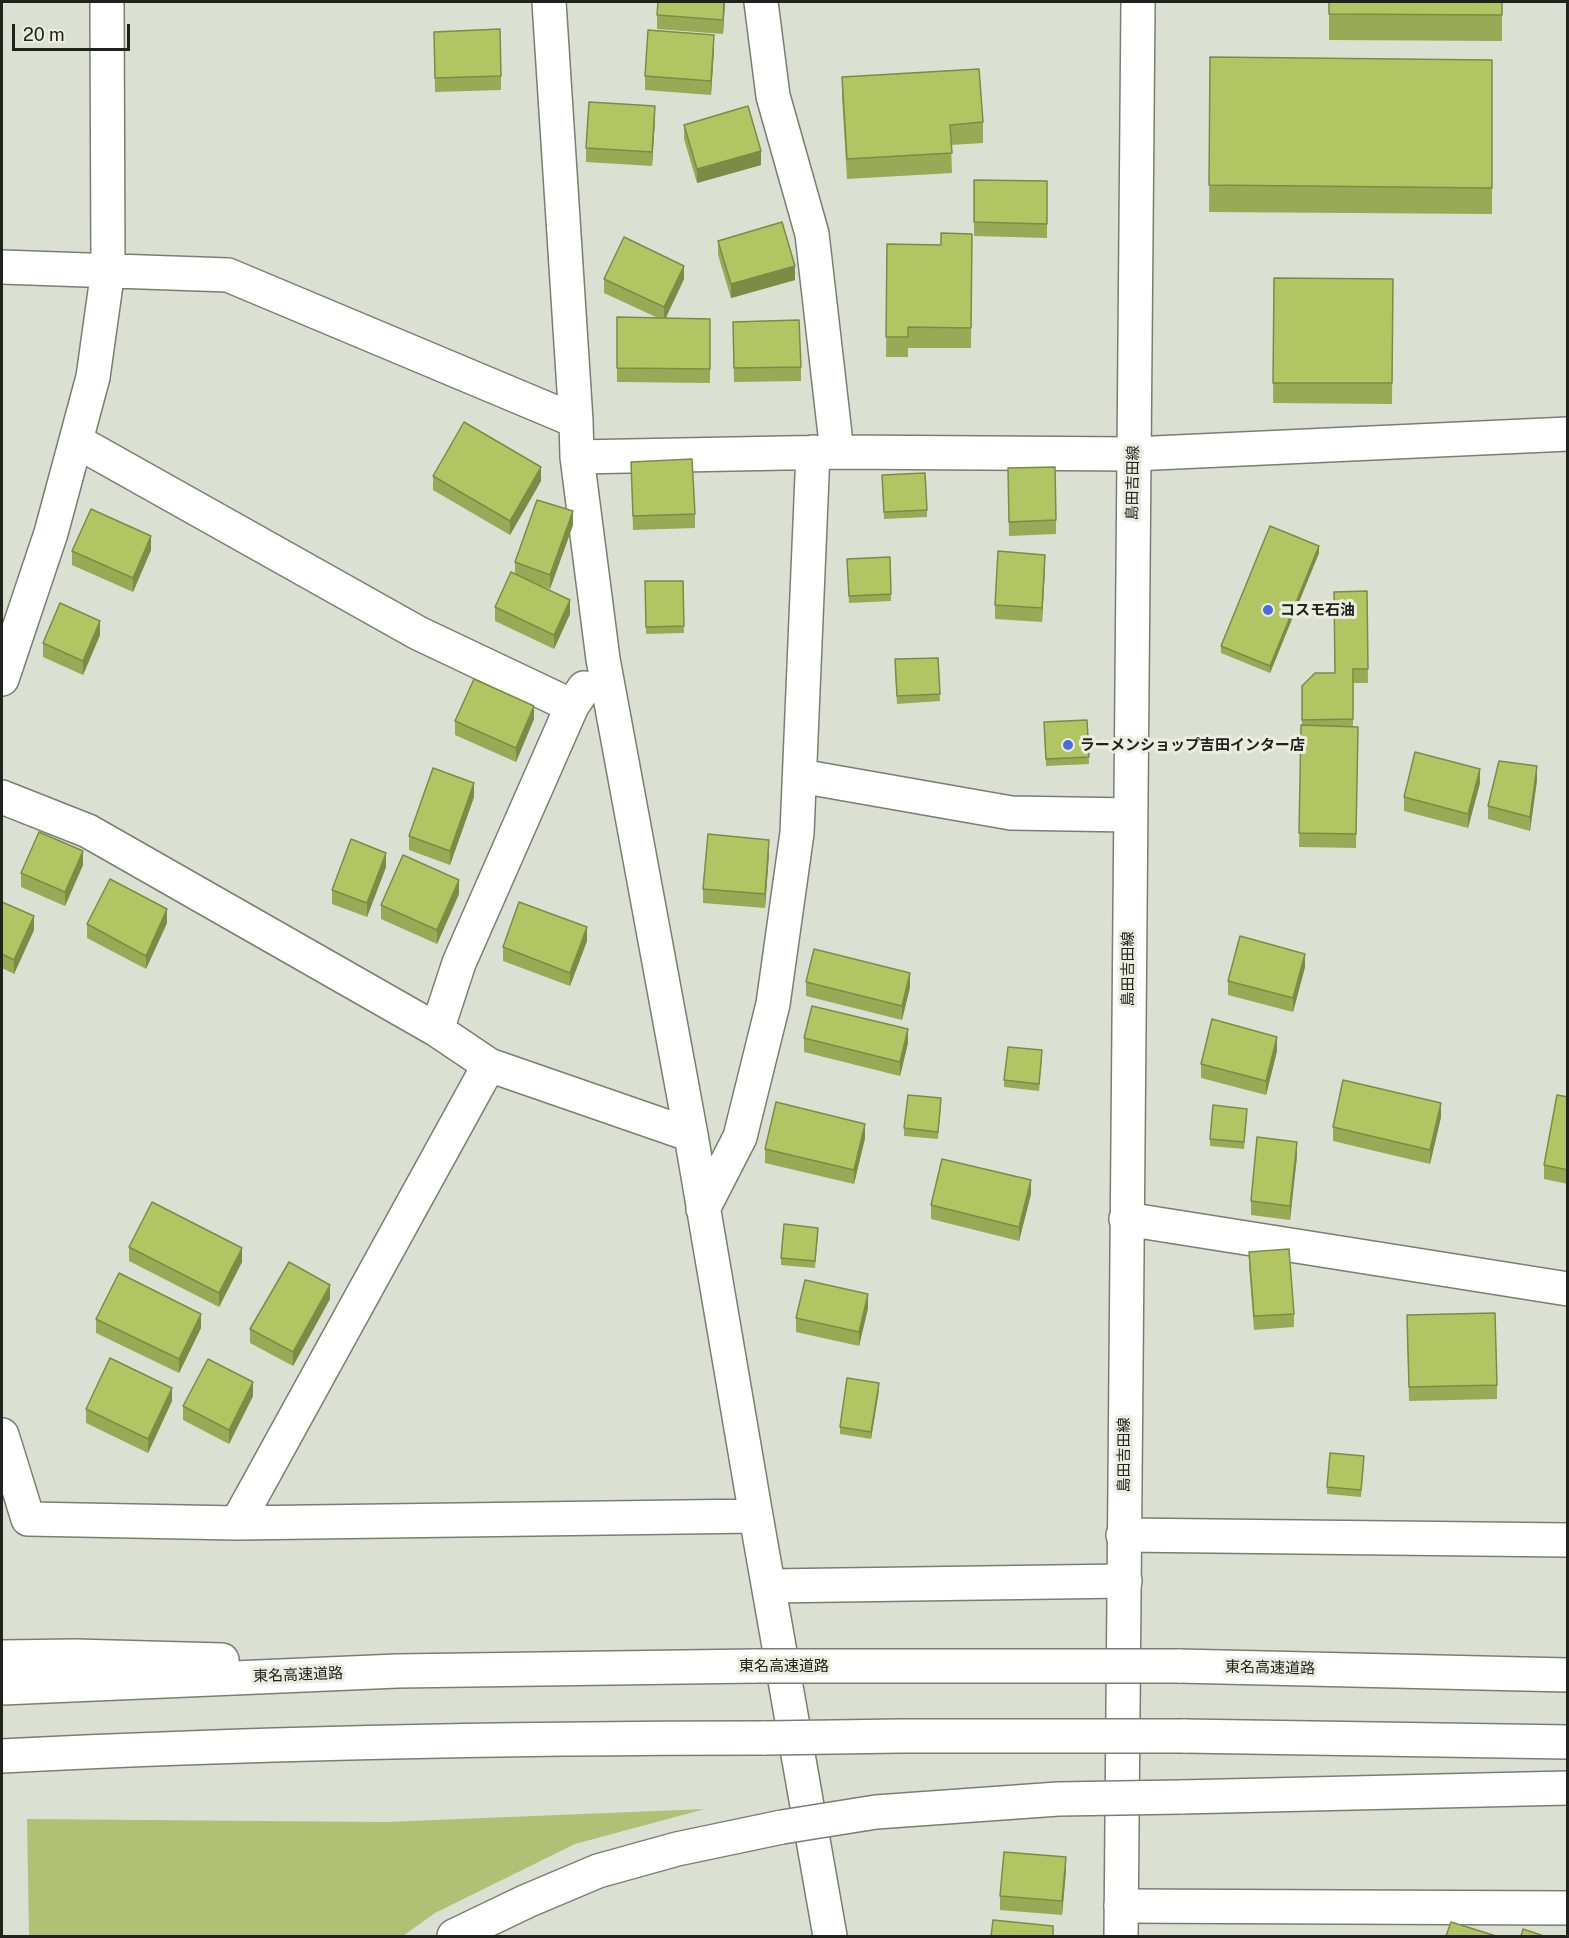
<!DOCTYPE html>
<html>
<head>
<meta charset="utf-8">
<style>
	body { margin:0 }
	#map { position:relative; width:1569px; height:1938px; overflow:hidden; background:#dce0d3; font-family:"Public Sans",sans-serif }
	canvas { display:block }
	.frame { position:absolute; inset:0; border:3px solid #21221d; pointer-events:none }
	.scale { position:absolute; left:12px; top:24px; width:118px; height:27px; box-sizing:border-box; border:3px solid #21221d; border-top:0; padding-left:8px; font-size:18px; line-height:21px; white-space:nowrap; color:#21221d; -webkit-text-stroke:4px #eaede0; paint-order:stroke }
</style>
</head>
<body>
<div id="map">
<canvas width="1569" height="1938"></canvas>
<div class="frame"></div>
<div class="scale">20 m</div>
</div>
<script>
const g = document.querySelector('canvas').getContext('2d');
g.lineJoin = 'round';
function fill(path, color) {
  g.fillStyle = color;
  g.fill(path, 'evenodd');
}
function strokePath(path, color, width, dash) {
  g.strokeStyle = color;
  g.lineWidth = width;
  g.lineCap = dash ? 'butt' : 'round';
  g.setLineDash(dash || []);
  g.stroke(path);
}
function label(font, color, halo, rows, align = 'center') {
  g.font = font + ' "Public Sans","Noto Sans JP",sans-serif';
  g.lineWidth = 6;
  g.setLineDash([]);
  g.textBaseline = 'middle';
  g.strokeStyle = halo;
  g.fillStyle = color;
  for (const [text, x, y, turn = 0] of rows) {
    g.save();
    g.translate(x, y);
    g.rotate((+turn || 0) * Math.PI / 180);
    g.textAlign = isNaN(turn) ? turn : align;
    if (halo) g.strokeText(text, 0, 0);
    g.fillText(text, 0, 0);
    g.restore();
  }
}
const green = new Path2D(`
	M705 1809 575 1844 435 1913 403 1936H29L27 1819 386 1822Z`);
const minor = new Path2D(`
	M549 2 576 421 577 457 603 659 691 1135 756 1516 830 1936
	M761 2 773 96 812 234 837 452
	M2 267 228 275 576 421
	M76 441 418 633 572 706
	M577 457 837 452 1133 454 1568 434
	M2 679 51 533 93 377 108 270 107 2
	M800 776 1011 813 1129 815
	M2 797 88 831 437 1030 489 1065 691 1135
	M437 1030 459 963 572 706 584 688
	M703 1209 740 1137 773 1004 797 833 813 452
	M1126 1219 1568 1289
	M2 1435 28 1519 237 1523 756 1516
	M237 1523 489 1065
	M1123 1535 1568 1540
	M769 1586 1125 1581
	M1121 1906 1568 1908`);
const major = new Path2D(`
	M1121 1936 1138 2`);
const highway = new Path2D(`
	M2 1657 75 1656 222 1660
	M1178 1666 1568 1675
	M2 1688 397 1671 755 1666
	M1183 1736 1568 1742
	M2 1756C256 1743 511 1738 766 1738
	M1181 1797 1568 1788
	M454 1936 527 1901 598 1871 677 1849 782 1827`);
const highwayBridge = new Path2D(`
	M755 1666H1178
	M766 1738 901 1736H1183
	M782 1827 876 1812 1058 1799 1181 1797`);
const wall = new Path2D(`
	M725 2 723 34 657 29V15Z
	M1329 2H1502V41L1329 40Z
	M434 32 501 76V90L435 92Z
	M714 49 711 95 645 90V76Z
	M1210 57 1492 60V214L1209 212Z
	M842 77 983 122V143L951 145 952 173 847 179 842 97Z
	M655 120 652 166 586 162V148Z
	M684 125 761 165 697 183 684 139Z
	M974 180 1047 181V238L974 236Z
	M972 234 971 348H908V357H886L887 244 941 245Z
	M718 241 795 280 731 298 718 255Z
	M1274 278 1393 279 1392 404 1273 403Z
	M604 279H684L666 318 710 319V383L617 382V317L658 318 604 293Z
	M733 322 801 367V381L734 382Z
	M631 462 695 514V528L633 530Z
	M433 476 541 481 510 535 433 490Z
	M882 482 927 510V517L884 519Z
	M1008 482 1056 520V534L1009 536Z
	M573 525 550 589 542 586 570 614 554 649 495 621V607L515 574V562Z
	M151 550 133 592 72 565V551Z
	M1319 553 1270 673 1221 653V646Z
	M890 557 891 601 849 603 847 559Z
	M1045 569 1042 622 995 619V605Z
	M645 581H683L684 633 646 634Z
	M1367 591 1368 683H1353V727H1358L1356 848 1299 847 1301 725 1302 726V686L1335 673Z
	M100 635 83 675 43 657V643Z
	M938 658 940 701 897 704 895 666Z
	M534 719 516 762 455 735V721Z
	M1087 720 1089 764 1046 766 1044 729Z
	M1537 780 1530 831 1488 819V806Z
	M1480 783 1468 828 1404 811V797Z
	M474 797 450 865 409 850V836Z
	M769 854 765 908 703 903V889Z
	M83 865 65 906 21 887V873Z
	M386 867 367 917 332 904V890Z
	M459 894 437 944 381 919V905Z
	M2 902 34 930 14 974 2 968Z
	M167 923 146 969 87 938V924Z
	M587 941 570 986 503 961V947Z
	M1305 967 1293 1012 1228 995V981Z
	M806 982 910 987 902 1020 806 996Z
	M804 1038 908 1043 900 1076 804 1052Z
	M1277 1051 1266 1095 1201 1078V1064Z
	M1042 1057 1039 1091 1004 1087V1080Z
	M1568 1097V1184L1544 1179V1165Z
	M941 1105 938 1139 904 1136V1128Z
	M1247 1116 1244 1149 1210 1146V1139Z
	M1441 1117 1430 1164 1333 1141V1127Z
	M865 1138 854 1184 765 1163V1149Z
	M1297 1156 1290 1220 1251 1215V1201Z
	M1031 1194 1019 1241 931 1219V1205Z
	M818 1235 815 1268 781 1265V1258Z
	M129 1247 242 1262 219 1307 129 1261Z
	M1249 1252 1294 1314V1327L1254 1330 1249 1266Z
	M330 1299 293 1366 250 1343V1329Z
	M868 1308 859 1346 796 1332V1318Z
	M96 1319 201 1328 179 1373 96 1333Z
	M1407 1329 1497 1385V1399L1409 1401Z
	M879 1390 871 1439 840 1434V1427Z
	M253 1396 229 1444 183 1420V1406Z
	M172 1401 148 1453 86 1423V1409Z
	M1364 1463 1361 1497 1327 1494V1487Z
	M1066 1871 1062 1915 1000 1910V1896Z`);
const shadedWall = new Path2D(`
	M724 2H725L723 34V20Z
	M714 35V49L711 95V81Z
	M655 106V120L652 166V152Z
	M761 151V165L697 183V169Z
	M684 266V279L664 321V307Z
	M795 266V280L731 298V284Z
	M541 467V481L510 535V521Z
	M573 511V525L550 589V575Z
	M151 536V550L133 592V578Z
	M1319 546V553L1270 673V666Z
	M1045 555V569L1042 622V608Z
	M570 600V614L554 649V635Z
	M100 621V635L83 675V661Z
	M534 706V719L516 762V748Z
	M1537 766V780L1530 831V817Z
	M1480 769V783L1468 828V814Z
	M474 783V797L450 865V851Z
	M769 840V854L765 908V894Z
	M83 851V865L65 906V892Z
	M386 853V867L367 917V903Z
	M459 880V894L437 944V930Z
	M167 909V923L146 969V956Z
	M34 916V930L14 974V960Z
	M587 927V941L570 986V973Z
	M1305 954V967L1293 1012V998Z
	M910 973V987L902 1020V1006Z
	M908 1029V1043L900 1076V1062Z
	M1277 1037V1051L1266 1095V1081Z
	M1441 1103V1117L1430 1164V1150Z
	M865 1124V1138L854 1184V1170Z
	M1297 1142V1156L1290 1220V1206Z
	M1031 1180V1194L1019 1241V1227Z
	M242 1248V1262L219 1307V1293Z
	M330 1285V1299L293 1366V1352Z
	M868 1294V1308L859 1346V1332Z
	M201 1314V1328L179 1373V1359Z
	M253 1382V1396L229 1444V1430Z
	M879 1383V1390L871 1439V1432Z
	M172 1388V1401L148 1453V1439Z
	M1066 1857V1871L1062 1915V1901Z`);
const building = new Path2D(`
	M658 2H724L723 20 657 15Z
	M1329 2H1502V15L1329 14Z
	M500 29 501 76 435 78 434 32Z
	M648 30 714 35 711 81 645 76Z
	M1210 57 1492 60V188L1209 185Z
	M979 69 983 122 950 125 952 153 847 159 842 77Z
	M589 102 655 106 652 152 586 148Z
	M748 106 761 151 697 169 684 125Z
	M974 180 1047 181V224L974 222Z
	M782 222 795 266 731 284 718 241Z
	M941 233 972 234 971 328 908 327V337H886L887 244 941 245Z
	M624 237 684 266 664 307 604 279Z
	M1274 278 1393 279 1392 383H1273Z
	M617 317 710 319V369L617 368Z
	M799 320 801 367 734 368 733 322Z
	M464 422 541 467 510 521 433 476Z
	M692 459 695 514 633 516 631 462Z
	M1055 467 1056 520 1009 522 1008 468Z
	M925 473 927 510 884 512 882 475Z
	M537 500 573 511 550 575 515 562Z
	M91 509 151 536 133 578 72 551Z
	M1270 526 1319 546 1270 666 1221 646Z
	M998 551 1045 555 1042 608 995 605Z
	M890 557 891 594 849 596 847 559Z
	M511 572 570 600 554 635 495 607Z
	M645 581H683L684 626 646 627Z
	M1367 591 1368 669H1353V719L1302 720V686L1315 673H1335L1334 592Z
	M60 603 100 621 83 661 43 643Z
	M938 658 940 694 897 696 895 659Z
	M474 679 534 706 516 748 455 721Z
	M1087 720 1089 757 1046 759 1044 722Z
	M1301 725 1358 727 1356 834 1299 833Z
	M1415 752 1480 769 1468 814 1404 797Z
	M1499 761 1537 766 1530 817 1488 806Z
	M433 768 474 783 450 851 409 836Z
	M39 832 83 851 65 892 21 873Z
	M708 834 769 840 765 894 703 889Z
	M351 839 386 853 367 903 332 890Z
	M403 855 459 880 437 930 381 905Z
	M110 879 167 909 146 956 87 924Z
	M2 902 34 916 14 960 2 954Z
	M519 902 587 927 570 973 503 947Z
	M1240 936 1305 954 1293 998 1228 981Z
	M814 949 910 973 902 1006 806 982Z
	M812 1006 908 1029 900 1062 804 1038Z
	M1212 1019 1277 1037 1266 1081 1201 1064Z
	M1008 1047 1042 1050 1039 1084 1004 1080Z
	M1343 1080 1441 1103 1430 1150 1333 1127Z
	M908 1095 941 1098 938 1132 904 1128Z
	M1557 1095 1568 1097V1170L1544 1165Z
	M776 1102 865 1124 854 1170 765 1149Z
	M1213 1105 1247 1109 1244 1142 1210 1139Z
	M1257 1137 1297 1142 1290 1206 1251 1201Z
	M942 1159 1031 1180 1019 1227 931 1205Z
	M152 1202 242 1248 219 1293 129 1247Z
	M784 1224 818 1228 815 1261 781 1258Z
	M1289 1249 1294 1314 1254 1316 1249 1252Z
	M289 1262 330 1285 293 1352 250 1329Z
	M119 1273 201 1314 179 1359 96 1319Z
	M805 1280 868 1294 859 1332 796 1318Z
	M1495 1313 1497 1385 1409 1387 1407 1315Z
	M110 1358 172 1388 148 1439 86 1409Z
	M208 1359 253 1382 229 1430 183 1406Z
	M847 1378 879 1383 871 1432 840 1427Z
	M1330 1453 1364 1456 1361 1490 1327 1487Z
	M1004 1852 1066 1857 1062 1901 1000 1896Z
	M993 1920 1053 1926V1936H991Z
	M1451 1922 1496 1936H1446Z
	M1523 1929 1544 1936H1521Z`);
const markers = [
	[1268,610,6,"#4d6ade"],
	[1068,745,6,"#4d6ade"]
];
const streetNames = [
	["島田吉田線",1133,483,-89],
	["島田吉田線",1128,969,-90],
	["島田吉田線",1124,1455,-90],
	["東名高速道路",784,1666],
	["東名高速道路",1270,1668,1],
	["東名高速道路",298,1675,-2]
];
const poiNames = [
	["コスモ石油",1280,610],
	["ラーメンショップ吉田インター店",1080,745]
];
fill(green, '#b0c175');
strokePath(minor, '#7a7e72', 36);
strokePath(major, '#7a7e72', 36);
strokePath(highway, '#7a7e72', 36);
strokePath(minor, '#fff', 33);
strokePath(major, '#fff', 33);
strokePath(highway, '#fff', 33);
strokePath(highwayBridge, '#7a7e72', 36, []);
strokePath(highwayBridge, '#fff', 33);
fill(wall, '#98aa55');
fill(shadedWall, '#7c8b45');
fill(building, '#b1c663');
strokePath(building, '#7c8b45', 1.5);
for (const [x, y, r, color] of markers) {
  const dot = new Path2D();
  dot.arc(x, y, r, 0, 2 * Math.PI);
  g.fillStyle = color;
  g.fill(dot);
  strokePath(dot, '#eaede0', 2);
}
label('15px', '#21221d', '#eaede0', streetNames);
label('bold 15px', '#21221d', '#eaede0', poiNames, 'left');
</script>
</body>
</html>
